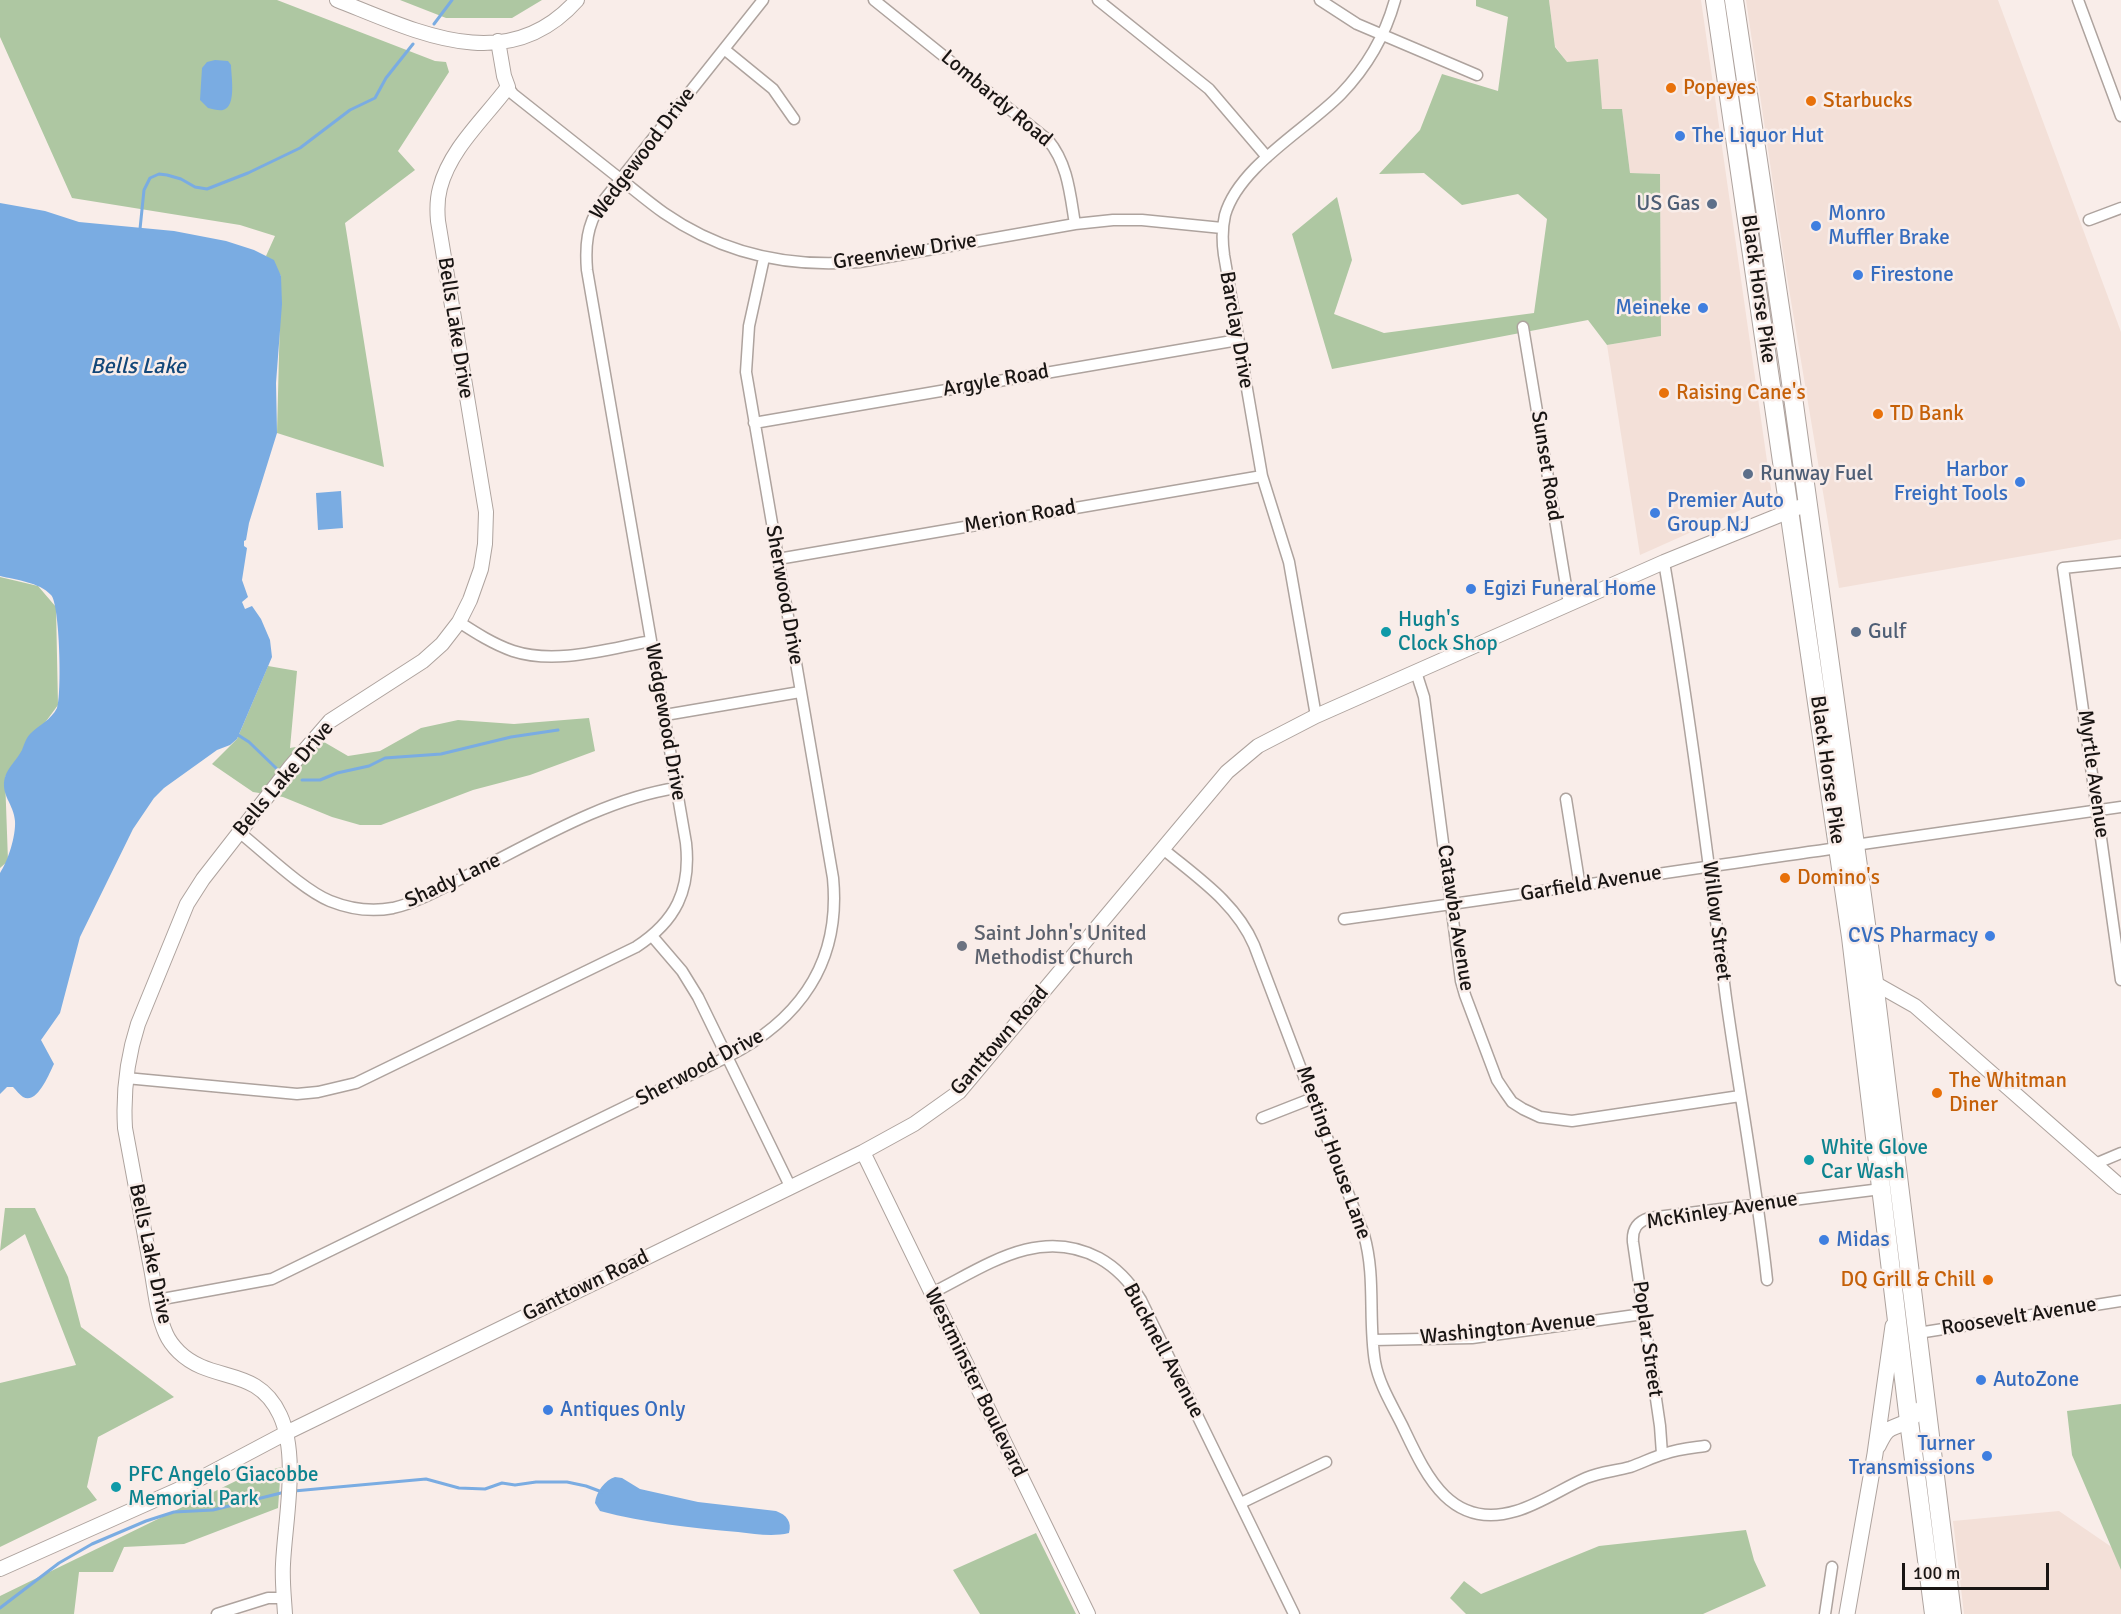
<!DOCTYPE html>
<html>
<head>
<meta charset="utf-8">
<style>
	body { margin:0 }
	#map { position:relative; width:2121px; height:1614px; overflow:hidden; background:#f9ede9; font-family:Signika,sans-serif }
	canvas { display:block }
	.scale { position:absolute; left:1902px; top:1563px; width:147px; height:27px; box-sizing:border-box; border:3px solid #191513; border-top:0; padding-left:8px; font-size:18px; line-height:21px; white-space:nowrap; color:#191513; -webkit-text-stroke:4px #f9ede9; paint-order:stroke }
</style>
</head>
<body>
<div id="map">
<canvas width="2121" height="1614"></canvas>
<div class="scale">100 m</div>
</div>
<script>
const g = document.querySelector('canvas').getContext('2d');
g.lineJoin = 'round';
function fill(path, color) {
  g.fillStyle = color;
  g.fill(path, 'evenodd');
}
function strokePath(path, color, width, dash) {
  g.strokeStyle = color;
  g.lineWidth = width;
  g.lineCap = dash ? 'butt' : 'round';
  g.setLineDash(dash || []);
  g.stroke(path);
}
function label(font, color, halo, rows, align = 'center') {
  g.font = font + ' Signika,sans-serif';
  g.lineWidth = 5;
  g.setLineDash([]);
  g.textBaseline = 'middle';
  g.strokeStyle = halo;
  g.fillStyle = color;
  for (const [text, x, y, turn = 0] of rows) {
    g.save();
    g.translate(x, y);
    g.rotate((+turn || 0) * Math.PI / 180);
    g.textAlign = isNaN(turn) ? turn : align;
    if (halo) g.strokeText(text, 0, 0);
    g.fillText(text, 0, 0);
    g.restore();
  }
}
const built = new Path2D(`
	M1549 0H1701L1772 496 1640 555 1607 345 1661 336 1660 174 1630 173 1622 109 1602 110 1555 46Z
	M1746 0H1998L2121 332V539L1839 588 1785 265Z
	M2059 1511 2113 1548 2121 1570V1614H1964L1953 1521Z`);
const green = new Path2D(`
	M0 0H277L435 61 446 62 449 72 398 151 415 170 345 223 384 467 277 433 281 276 266 256 275 236 240 225 72 198 0 37Z
	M400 0H542L512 18H446Z
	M1476 0H1549L1555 47 1567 62 1598 59 1602 109H1622L1630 173 1660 174 1661 336 1607 345 1588 320 1332 369 1292 234 1337 197 1352 260 1334 314 1384 333 1534 313 1547 219 1518 194 1462 205 1424 173 1379 174 1420 130 1442 74 1498 91 1508 17 1476 6Z
	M0 577 38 586 56 607 58 705 5 777 8 861 0 868Z
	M268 666 297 671 290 748 324 742 348 756 380 751 421 728 458 720 514 724 589 718 595 751 530 775 473 790 381 825H360L332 817 283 797 253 792 212 764 237 739Z
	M5 1208H35L68 1277 81 1327 174 1397 98 1437 87 1487 97 1500 0 1547V1383L76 1365 25 1234 0 1251Z
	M2121 1404V1570L2072 1455 2067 1411Z
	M281 1467 278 1508 184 1544 124 1547 113 1572H79L74 1614H0V1596L242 1478Z
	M1746 1530 1754 1560 1766 1586 1703 1614H1466L1450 1598 1464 1581 1481 1594 1599 1546Z
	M1036 1533 1076 1614H980L953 1570Z`);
const water = new Path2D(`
	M215 60 228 61 231 65C231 75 237 107 223 110 219 111 213 109 208 108L200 100 202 68 207 62Z
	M0 203 45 211 79 222 174 231 226 241 254 250 274 260 281 276 282 304 276 383 277 433 249 523 246 540 244 541V546L247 548 242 580 248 597 242 602 245 609 252 606 261 619 270 640 272 657 237 739 230 745 217 750 164 788 154 798 133 829 80 937 60 1013 41 1040 54 1064C49 1074 37 1105 23 1097 20 1095 16 1090 13 1087H7L0 1094V873C8 861 16 836 15 821 14 804 0 795 5 777 8 767 17 760 22 750 24 745 26 738 30 734 39 725 51 720 57 708 62 696 60 604 51 595 39 582 16 580 0 576Z
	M341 491 343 528 318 530 316 493Z
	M615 1477 622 1478 640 1489 698 1502 776 1511C787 1515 792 1522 789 1533 773 1537 755 1534 738 1532 692 1528 645 1523 600 1511L595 1503C596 1492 605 1480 615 1477Z`);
const stream = new Path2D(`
	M434 24 452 0
	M140 229 144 190 150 178 159 174 167 175 181 179 195 187 207 189 248 173 300 148 350 110 375 98 386 78 413 44
	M235 733 249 742 276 768
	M302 780H320L337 773 369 766 385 758 441 754 511 737 558 730
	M294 1491 426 1479 459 1488 485 1489 502 1483 515 1485 536 1482H567L586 1486 602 1492
	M0 1608 59 1563 92 1544 146 1521 174 1512 213 1510 285 1492`);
const minor = new Path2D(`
	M874 0 1048 140C1068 164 1070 194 1075 224
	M1098 0 1209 89 1267 157
	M1320 0 1357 24 1477 75
	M2078 0 2121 116
	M724 49 773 89 794 119
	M508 87 513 94C547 121 580 147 614 174 631 187 647 201 664 213 723 254 789 268 859 262L1075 224 1113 220H1142L1222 228
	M2089 220 2121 208
	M1523 327 1569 604
	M754 423 1238 340
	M778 559 1262 476
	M1664 562C1689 707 1707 852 1726 998 1739 1092 1757 1186 1767 1280
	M2121 562 2063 568 2121 980
	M459 622C476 633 493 644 513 651 556 665 607 649 651 641
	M1416 672 1424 697 1461 981 1465 995 1497 1080 1505 1092 1512 1102 1523 1109 1540 1117 1572 1121 1740 1096
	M665 715 800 692
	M1316 716 1289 562 1262 476 1224 255C1222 241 1222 228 1225 215 1239 166 1307 129 1341 94 1367 67 1385 36 1395 0
	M1566 799 1580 887
	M239 832C264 852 303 890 330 901 350 909 372 912 393 908 419 902 444 887 468 875 532 843 606 798 677 788
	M1855 845 2121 807
	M1163 849C1198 878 1236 903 1254 945L1364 1235C1376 1277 1368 1320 1375 1362 1379 1384 1392 1405 1402 1425 1425 1473 1449 1531 1516 1511 1540 1504 1563 1488 1586 1478 1600 1472 1616 1471 1630 1467 1642 1463 1653 1457 1664 1454 1678 1449 1691 1448 1705 1446
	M1344 919C1509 897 1673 871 1838 848
	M652 936 682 971 698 997 790 1186
	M126 1078 297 1094 318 1092 356 1083 636 947C676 921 691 890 686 843L587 270C585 245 587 226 600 205L763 0
	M1262 1118 1313 1098
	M2095 1164 2121 1153
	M932 1293C986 1266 1039 1226 1099 1258 1117 1268 1130 1282 1141 1300L1294 1614
	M157 1300 272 1279 727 1057C800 1020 841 962 833 878L746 372 749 326 764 258
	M1918 1333 2121 1301
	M1373 1340 1472 1338 1643 1314
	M1662 1454 1660 1426 1633 1242C1632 1229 1637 1222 1649 1218L1881 1189
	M1241 1503 1326 1462
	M217 1614 268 1598H284
	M1825 1614 1832 1567`);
const tertiary = new Path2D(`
	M337 0C416 31 507 79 577 0
	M1869 980 1915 1006 2121 1187
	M863 1152 1088 1614
	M0 1569 184 1487 286 1433 863 1152 914 1124 959 1092 1227 772 1258 746 1316 716 1664 562 1807 504
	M285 1614C284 1597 282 1581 283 1564 285 1520 299 1456 280 1415 257 1365 212 1384 179 1352 174 1347 169 1341 166 1334 156 1312 155 1286 150 1263 142 1218 133 1173 125 1128 123 1093 127 1058 138 1024L187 904 203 879 291 766 330 721 423 661 442 644 459 622 470 600 481 569 485 544 486 512 438 221C437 210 437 199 440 188 450 149 484 119 508 87L504 76 498 41`);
const secondary = new Path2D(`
	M1878 1446C1889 1423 1890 1431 1908 1421 1914 1417 1921 1409 1926 1404
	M1847 1614 1875 1454 1893 1326`);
const trunk = new Path2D(`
	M1715 0 1851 937 1909 1421 1934 1614
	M1734 0 1789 368 1874 982 1952 1614`);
const markers = [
	[1671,88,6,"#e8710a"],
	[1811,101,6,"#e8710a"],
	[1680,136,6,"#3f7fe0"],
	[1712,204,6,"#5c6f8a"],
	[1816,226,6,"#3f7fe0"],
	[1858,275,6,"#3f7fe0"],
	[1703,308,6,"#3f7fe0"],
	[1664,393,6,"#e8710a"],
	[1878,414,6,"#e8710a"],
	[1748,474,6,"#5c6f8a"],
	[2020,482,6,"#3f7fe0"],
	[1655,513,6,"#3f7fe0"],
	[1471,589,6,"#3f7fe0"],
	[1386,632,6,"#0f9aa8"],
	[1856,632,6,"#5c6f8a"],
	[1785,878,6,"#e8710a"],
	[1990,936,6,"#3f7fe0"],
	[962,946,6,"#6b7280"],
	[1937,1093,6,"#e8710a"],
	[1809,1160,6,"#0f9aa8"],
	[1824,1240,6,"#3f7fe0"],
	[1988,1280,6,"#e8710a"],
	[1981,1380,6,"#3f7fe0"],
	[548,1410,6,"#3f7fe0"],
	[1987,1456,6,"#3f7fe0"],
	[116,1487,6,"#0f9aa8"]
];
const foodNames = [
	["Popeyes",1683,88],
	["Starbucks",1823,101],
	["Raising Cane's",1676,393],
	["TD Bank",1890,414],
	["Domino's",1797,878],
	["The Whitman",1949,1081],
	["Diner",1949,1105],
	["DQ Grill & Chill",1976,1280,"right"]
];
const streetNames = [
	["Lombardy Road",996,99,40],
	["Wedgewood Drive",643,154,-53],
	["Greenview Drive",905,252,-9],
	["Black Horse Pike",1758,289,82],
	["Bells Lake Drive",455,328,81],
	["Barclay Drive",1236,330,80],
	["Argyle Road",996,381,-10],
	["Sunset Road",1546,466,81],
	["Merion Road",1020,517,-10],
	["Sherwood Drive",784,595,80],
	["Wedgewood Drive",665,722,80],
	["Black Horse Pike",1827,770,82],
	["Myrtle Avenue",2093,774,82],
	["Bells Lake Drive",284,779,-50],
	["Shady Lane",453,881,-25],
	["Garfield Avenue",1591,884,-9],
	["Catawba Avenue",1455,918,81],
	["Willow Street",1716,921,83],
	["Ganttown Road",1000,1041,-49],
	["Sherwood Drive",700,1068,-28],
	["Meeting House Lane",1333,1153,70],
	["McKinley Avenue",1722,1211,-9],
	["Bells Lake Drive",150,1254,78],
	["Ganttown Road",586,1286,-26],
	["Roosevelt Avenue",2019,1317,-9],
	["Washington Avenue",1508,1329,-6],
	["Poplar Street",1647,1339,82],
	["Bucknell Avenue",1163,1351,62],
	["Westminster Boulevard",975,1383,64]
];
const shopNames = [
	["The Liquor Hut",1692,136],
	["Monro",1828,214],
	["Muffler Brake",1828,238],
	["Firestone",1870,275],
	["Meineke",1691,308,"right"],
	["Harbor",2008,470,"right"],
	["Freight Tools",2008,494,"right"],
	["Premier Auto",1667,501],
	["Group NJ",1667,525],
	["Egizi Funeral Home",1483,589],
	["CVS Pharmacy",1978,936,"right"],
	["Midas",1836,1240],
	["AutoZone",1993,1380],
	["Antiques Only",560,1410],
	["Turner",1975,1444,"right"],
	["Transmissions",1975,1468,"right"]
];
const serviceNames = [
	["US Gas",1700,204,"right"],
	["Runway Fuel",1760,474],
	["Gulf",1868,632]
];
const cultureNames = [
	["Hugh's",1398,620],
	["Clock Shop",1398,644],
	["White Glove",1821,1148],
	["Car Wash",1821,1172],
	["PFC Angelo Giacobbe",128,1475],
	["Memorial Park",128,1499]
];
const worshipNames = [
	["Saint John's United",974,934],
	["Methodist Church",974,958]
];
const waterNames = [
	["Bells Lake",138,367]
];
fill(built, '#f3e0d8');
fill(green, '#aec7a2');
fill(water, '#7aace2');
strokePath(stream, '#7aace2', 3);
strokePath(minor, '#aea39e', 13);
strokePath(tertiary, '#aea39e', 16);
strokePath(secondary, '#aea39e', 17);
strokePath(trunk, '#aea39e', 20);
strokePath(minor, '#fff', 10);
strokePath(tertiary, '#fff', 14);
strokePath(secondary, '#fff', 15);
strokePath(trunk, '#fff', 18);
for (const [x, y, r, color] of markers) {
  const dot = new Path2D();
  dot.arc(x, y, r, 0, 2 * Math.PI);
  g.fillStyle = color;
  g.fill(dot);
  strokePath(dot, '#f9ede9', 2);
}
label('21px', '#c56008', '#f9ede9', foodNames, 'left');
label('21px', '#191513', '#f9ede9', streetNames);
label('21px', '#366cbe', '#f9ede9', shopNames, 'left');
label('21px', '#4e5e75', '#f9ede9', serviceNames, 'left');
label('21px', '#0d838f', '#f9ede9', cultureNames, 'left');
label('21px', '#5b616d', '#f9ede9', worshipNames, 'left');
label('italic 22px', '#124779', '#f9ede9', waterNames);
</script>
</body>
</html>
